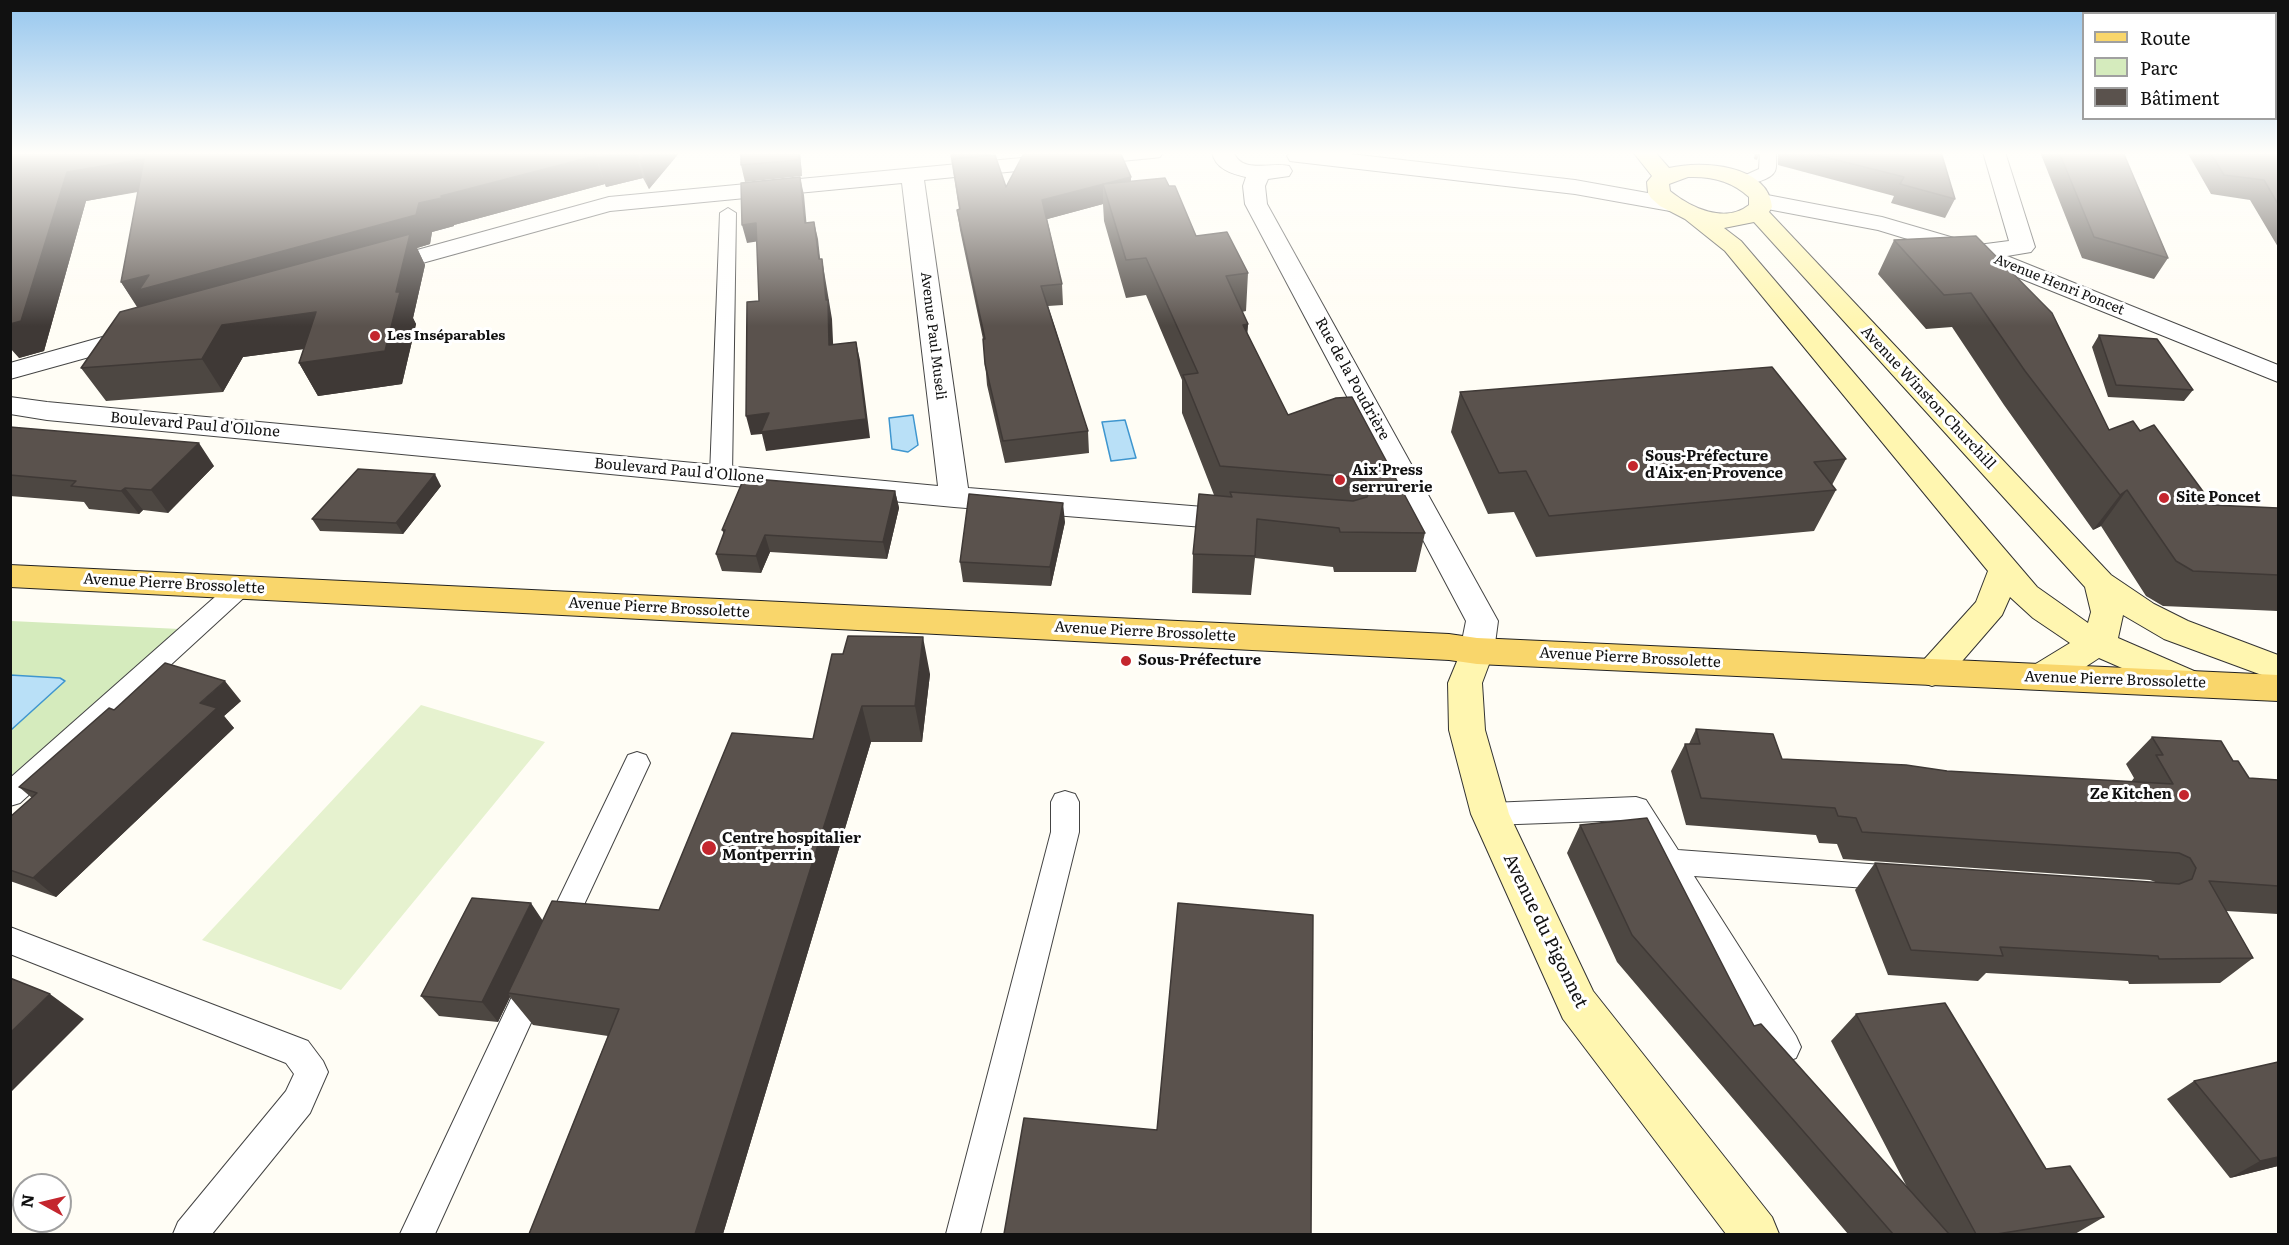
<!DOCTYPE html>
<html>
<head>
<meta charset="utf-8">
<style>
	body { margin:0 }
	#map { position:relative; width:2289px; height:1245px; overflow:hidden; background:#fffdf5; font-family:Literata,serif }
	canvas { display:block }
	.frame { position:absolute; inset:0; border:12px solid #111; pointer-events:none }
	.legend { position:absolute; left:2082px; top:12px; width:195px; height:108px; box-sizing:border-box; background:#fff; border:2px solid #a0a0a0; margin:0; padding:8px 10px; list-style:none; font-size:18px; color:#111 }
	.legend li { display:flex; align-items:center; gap:12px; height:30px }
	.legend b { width:30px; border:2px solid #a0a0a0 }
	.north { position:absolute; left:12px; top:1173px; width:60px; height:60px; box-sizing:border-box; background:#fff; border:2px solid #a0a0a0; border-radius:50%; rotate:278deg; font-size:16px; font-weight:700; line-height:24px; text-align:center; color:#111 }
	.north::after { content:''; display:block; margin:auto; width:21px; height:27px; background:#c4262e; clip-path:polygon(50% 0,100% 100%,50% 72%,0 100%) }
</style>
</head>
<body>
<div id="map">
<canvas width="2289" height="1245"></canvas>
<div class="frame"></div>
<ul class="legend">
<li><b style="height:8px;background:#f9d66b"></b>Route</li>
<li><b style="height:16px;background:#d5ebbd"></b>Parc</li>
<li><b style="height:16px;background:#5a524d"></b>Bâtiment</li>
</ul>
<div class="north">N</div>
</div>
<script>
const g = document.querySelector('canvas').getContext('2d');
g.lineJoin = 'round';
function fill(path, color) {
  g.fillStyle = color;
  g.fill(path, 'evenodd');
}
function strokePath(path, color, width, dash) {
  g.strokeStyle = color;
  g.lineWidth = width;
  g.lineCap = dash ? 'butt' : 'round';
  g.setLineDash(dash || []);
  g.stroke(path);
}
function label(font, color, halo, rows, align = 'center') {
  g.font = font + ' Literata,serif';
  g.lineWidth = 6;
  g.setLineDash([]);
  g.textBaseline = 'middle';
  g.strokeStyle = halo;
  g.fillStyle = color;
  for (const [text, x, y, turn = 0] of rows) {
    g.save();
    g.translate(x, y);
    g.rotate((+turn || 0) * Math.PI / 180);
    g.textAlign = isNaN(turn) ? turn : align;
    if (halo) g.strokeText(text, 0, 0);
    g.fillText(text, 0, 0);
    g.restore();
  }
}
const green = new Path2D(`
	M11 621 180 629 11 776Z`);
const pitch = new Path2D(`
	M421 705 545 742 341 990 202 940Z`);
const water = new Path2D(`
	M913 415 918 445 908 452 892 449 889 418Z
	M1125 420 1136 458 1111 461 1102 422Z
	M10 675 60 678 65 681 11 730Z`);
const lane = new Path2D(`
	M1760 152H1776C1776 157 1777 167 1775 171 1771 180 1747 186 1739 184L1737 181 1739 178 1759 169Z
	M728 208 736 213 732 475 729 480 721 482 713 480 710 475 720 213Z
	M241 579 249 581 253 587 249 593 20 803 10 806V778L233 581Z
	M637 752 646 755 650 763 568 939 558 943 548 939 543 930 548 921 628 755Z
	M1065 791 1075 794 1079 802V832L980 1234H946L1051 832V802L1055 794Z
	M1636 797 1646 800 1678 850 1896 866 1906 869 1910 878 1906 887 1896 890 1694 876 1796 1036 1801 1047 1796 1058 1785 1062 1774 1058 1629 820 1490 825 1480 822 1476 814 1480 806 1490 803Z
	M10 927 308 1041 323 1061 328 1072 310 1113 212 1234H173L178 1222 286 1091 294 1074 286 1063 10 954Z
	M535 967 546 971 550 981 435 1234H400L524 971Z`);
const street = new Path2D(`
	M1085 152H1163L1160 157 1152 158 924 180 968 488 1241 510 1252 513 1256 520 1252 527 1241 530 954 507 47 420 10 414V397L47 402 938 486 902 183 610 211 379 275 370 273 367 268 370 263 609 197Z
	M1212 152H1234C1240 174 1273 162 1289 166L1292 171 1289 176 1268 179 1265 186 1267 204 1498 621 1494 651 1489 660 1477 664 1465 660 1460 651 1466 621 1245 204 1243 186 1246 177C1232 174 1215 169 1212 152Z
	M1290 152H1333L1575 180 1670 197 1678 199 1681 204 1678 209 1670 211 1575 194 1298 162 1290 161 1287 156Z
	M1983 152H2005L2035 247 2031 252 2007 256 2278 365V382L1970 258 1878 230 1762 208 1754 206 1751 201 1754 196 1762 194 1882 217 1978 245 2009 241Z
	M138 327 147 329 151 335 147 341 10 379V363Z`);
const secondary = new Path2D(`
	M1633 152H1655L1669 168C1701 160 1768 164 1772 207L1769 212 2111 575 2154 604 2188 621 2278 655V681L2164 639 2123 615 2118 638 2201 674 2206 683 2201 692 2189 696 2177 692 2099 658C2078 671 2054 694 2029 686L2024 677 2029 668 2070 643 2033 618 2010 597 2002 615 1944 682 1932 686 1920 682 1915 673 1920 664 1976 602 1988 571 1725 251 1685 219 1660 206 1651 198 1648 193 1647 182 1652 176ZM1688 177C1711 176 1732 181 1749 197V205C1725 224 1691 208 1670 191L1669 184ZM1754 222 2085 587 2091 612 2088 623 2037 587 1741 241 1724 228Z
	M1477 638 1489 642 1494 651 1482 683 1485 730 1509 814 1593 991 1772 1217 1779 1234H1726L1563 1019 1471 814 1449 730 1448 683 1465 642Z`);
const primary = new Path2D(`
	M10 565 1449 634 1477 638 2278 675V701L1477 664 1449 660 10 587Z`);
const wall = new Path2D(`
	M10 152H680L649 189 643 178 606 187 605 184 454 225V226L432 232 430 244 417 248 425 265 413 318 416 324 402 384 318 396 299 363 304 349 243 357 223 392 106 401 81 368 137 307 121 282 138 192 86 201 44 351 19 358Z
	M800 152 802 176 745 182 741 165Z
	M950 152H991V156L1006 187 1131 181 1196 236 1248 273 1246 311 1242 312 1248 324 1247 333 1288 415 1336 398 1425 533 1416 572H1334L1333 567 1255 558 1251 595 1192 593 1193 554 1214 495 1182 413V380L1146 295 1126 298 1104 221 1103 204 1047 219 1062 284 1063 305 1048 306 1088 431 1089 453 1005 463 987 385 983 339 960 230 957 210 959 209Z
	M1755 152H1760L1757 160 1754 159Z
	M1778 152H1941L1955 199 1945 218 1891 203 1894 196 1778 165Z
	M2040 152H2123L2168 258 2154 279 2082 258Z
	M2187 152H2278V247L2250 200 2211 194Z
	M1976 236 2109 430 2140 431 2213 505 2278 508V611L2163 606 2146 596 2101 526 2093 530 2004 405 1952 327 1926 329 1878 274 1894 240Z
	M2099 335 2193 390 2184 401 2108 397 2092 347Z
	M1460 392 1846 459 1832 485 1836 490 1814 531 1536 557 1514 512 1488 514 1451 432Z
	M10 427 214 466 168 513 143 510 139 514 89 509 84 502 10 496Z
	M441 486 403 534 320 531 312 519Z
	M895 491 899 508 887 559 770 552 761 573 722 571 716 554 724 534 722 530Z
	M1065 522 1051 586 963 582 960 562Z
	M843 654 930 674 922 742H871L723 1234H529L608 1036 533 1025 510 997 498 1022 439 1016 421 996 543 920 659 910 813 739Z
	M241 701 224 716 234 728 56 897 10 881V817L32 798 19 787 114 710Z
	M1696 729 1782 759 1947 771 2131 782 2134 778 2126 764 2152 737 2233 761 2249 778 2278 780V914L2226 911 2253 958 2220 983 2129 984 2128 981 1986 973 1978 981 1888 975 1855 890 1875 863 2158 883 2150 880 1843 859 1837 844 1819 843 1816 835 1686 825 1671 771 1685 744H1689Z
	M1580 825 1754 1026 1907 1187 1831 1041 1856 1014 2104 1217 2075 1234H1848L1617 962 1567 853Z
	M2278 1062V1166L2230 1178 2167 1099 2194 1081Z`);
const shadedWall = new Path2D(`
	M624 152H635L643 178 606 187 597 158Z
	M648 152H680L649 189 640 161Z
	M798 152H800L802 176 799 160Z
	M595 156 605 184 454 225V226L432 232 430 244 417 248 425 265 413 318 416 324 402 384 318 396 299 363 399 298 141 312 121 282 419 203 441 196Z
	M144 159 161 187 86 201 44 351 19 358 10 348V320L67 172Z
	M800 177 804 195 808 240 805 223Z
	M1131 177V197L1103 184Z
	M1103 184V204L1044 220 1042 200Z
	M814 222 818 239 822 277 819 259Z
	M756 223 760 241 747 243 742 225Z
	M822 259 832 319 834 364 829 345 826 300Z
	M316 312 334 345 243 357 223 392 202 359 222 325Z
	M1248 324 1245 362 1243 325Z
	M856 342 860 360 870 438 766 451 762 434 751 435 746 416Z
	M199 443 214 466 168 513 151 490Z
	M435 474 441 486 403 534 396 523Z
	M125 488 143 510 139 514 121 491Z
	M2127 490 2101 526 2093 530 2120 495Z
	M895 491 899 508 887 559 883 542Z
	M1063 503 1065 522 1051 586 1050 567Z
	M765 535 770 552 761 573 756 556Z
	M923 637 930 674 922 742 915 706Z
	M225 681 241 701 224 716 234 728 56 897 33 878 200 703Z
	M862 706 871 742 723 1234H695Z
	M531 903 545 924 508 993 510 997 498 1022 482 1002Z
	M50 994 84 1019 10 1093V1033Z
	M2278 1157V1166L2230 1178 2260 1161Z`);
const building = new Path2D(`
	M10 152H624L597 158 595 156 441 196 442 198 419 203 416 215 139 290 149 275 121 282 144 159 67 172 21 321 10 324Z
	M635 152H648L640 161Z
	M741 152H798L799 160 741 165Z
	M1031 152H1120L1131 177 1042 200 1062 284 1041 286 1088 431 1003 441 985 364 983 339H985L957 210 960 209 952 159 995 155 1006 187 1024 153Z
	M1805 152H1941L1955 199 1900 184 1904 177Z
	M2059 152H2123L2168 258 2094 237Z
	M2210 152H2278V204L2264 180 2224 175Z
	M800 177 805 223 814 222 819 259H822L826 300H828L829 345 856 342 866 419 761 432 769 413 746 416 747 302 759 301 756 223 742 225 741 183Z
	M1165 178 1169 186H1175L1196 236 1227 232 1248 273 1226 276 1248 324 1243 325 1288 415 1336 398 1352 397 1425 533 1340 532 1339 528 1257 519 1255 556 1193 554 1199 494 1232 497 1230 492 1353 501 1367 497 1371 488 1365 480 1353 477 1220 466 1183 375 1198 373 1146 258 1126 260 1103 184Z
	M410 234 396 292H400L385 351 299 363 316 312 222 325 202 359 81 368 120 312Z
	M1976 236 2052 313 2109 430 2133 421 2140 431 2154 425 2213 505 2278 508V575L2193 571 2176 561 2127 490 2120 495 2025 371 1971 293 1944 295 1894 240Z
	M2099 335 2157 339 2193 390 2116 385Z
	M1772 367 1846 459 1814 462 1836 490 1549 516 1526 471 1499 473 1460 392Z
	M10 427 199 443 151 490 125 488 121 491 71 486 76 481 10 475Z
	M358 469 435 474 396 523 312 519Z
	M744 478 895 491 883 542 765 535 756 556 716 554 725 530H722Z
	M969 494 1063 503 1050 567 960 562Z
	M848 636 923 637 915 706H862L695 1234H529L619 1009 508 993 552 901 659 910 732 733 813 739 832 654H843Z
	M165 663 225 681 200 703 217 708 33 878 10 870V817L37 793 19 787 109 708 114 710Z
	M1696 729 1773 734 1782 759 1906 765 1947 771 2173 784 2156 755H2163L2152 737 2221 741 2233 761H2238L2249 778 2278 780V886L2209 881 2253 958 2159 959 2158 956 2000 947 2003 956 1911 950 1875 863 2179 884 2192 879 2196 868 2190 858 2179 853 1862 832 1856 818 1838 816 1835 808 1701 798 1685 744H1700Z
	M1647 818 1754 1026 1761 1024 1949 1234H1893L1632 935 1580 825Z
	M472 898 531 903 482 1002 421 996Z
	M1178 903 1313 915 1311 1234H1004L1024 1118 1157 1130Z
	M10 978 50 994 10 1033Z
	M1945 1003 2046 1169 2070 1166 2104 1217 1997 1234H1976L1856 1014Z
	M2278 1062V1157L2260 1161 2194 1081Z`);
const markers = [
	[375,336,6,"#c4262e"],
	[1633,466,6,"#c4262e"],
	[1340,480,6,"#c4262e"],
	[2164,498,6,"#c4262e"],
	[1126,661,6,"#c4262e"],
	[2184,795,6,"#c4262e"],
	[709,848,8,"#c4262e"]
];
const farStreetnames = [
	["Avenue Henri Poncet",2059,285,22],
	["Avenue Paul Museli",933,336,83]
];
const farPoinames = [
	["Les Inséparables",387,336]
];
const streetNames = [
	["Rue de la Poudrière",1352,379,61],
	["Avenue Winston Churchill",1928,398,47],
	["Boulevard Paul d'Ollone",195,425,5],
	["Boulevard Paul d'Ollone",679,471,5],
	["Avenue Pierre Brossolette",174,584,3],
	["Avenue Pierre Brossolette",659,608,3],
	["Avenue Pierre Brossolette",1145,632,3],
	["Avenue Pierre Brossolette",1630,658,3],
	["Avenue Pierre Brossolette",2115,680,2]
];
const poiNames = [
	["Sous-Préfecture",1645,457],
	["d'Aix-en-Provence",1645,474],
	["Aix'Press",1352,471],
	["serrurerie",1352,488],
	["Site Poncet",2176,498],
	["Sous-Préfecture",1138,661],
	["Ze Kitchen",2172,795,"right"],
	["Centre hospitalier",722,839],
	["Montperrin",722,856]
];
const nearStreetnames = [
	["Avenue du Pigonnet",1545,931,64]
];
fill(green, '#d5ebbd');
fill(pitch, '#e6f2cf');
fill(water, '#b9e0f7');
strokePath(water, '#3f96cf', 1.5);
strokePath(lane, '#444', 2);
strokePath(street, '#444', 2);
strokePath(secondary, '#333', 2);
strokePath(primary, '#222', 2);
fill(lane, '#fff');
fill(street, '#fff');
fill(secondary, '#fff6b0');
fill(primary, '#f9d66b');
fill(wall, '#4d4742');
fill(shadedWall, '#3f3936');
fill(building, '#5a524d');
strokePath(building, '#3f3936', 1.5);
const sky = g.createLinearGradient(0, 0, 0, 326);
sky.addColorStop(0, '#95c6ee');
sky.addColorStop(0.47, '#fffefa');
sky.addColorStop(1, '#fffefa00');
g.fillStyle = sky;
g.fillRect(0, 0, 2289, 326);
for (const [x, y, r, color] of markers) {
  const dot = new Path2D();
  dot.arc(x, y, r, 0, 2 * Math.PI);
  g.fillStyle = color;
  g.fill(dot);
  strokePath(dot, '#fff', 2);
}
label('14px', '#111', '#fff', farStreetnames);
label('bold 14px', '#111', '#fff', farPoinames, 'left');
label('15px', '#111', '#fff', streetNames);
label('bold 15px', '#111', '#fff', poiNames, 'left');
label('18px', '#111', '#fff', nearStreetnames);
</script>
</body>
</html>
